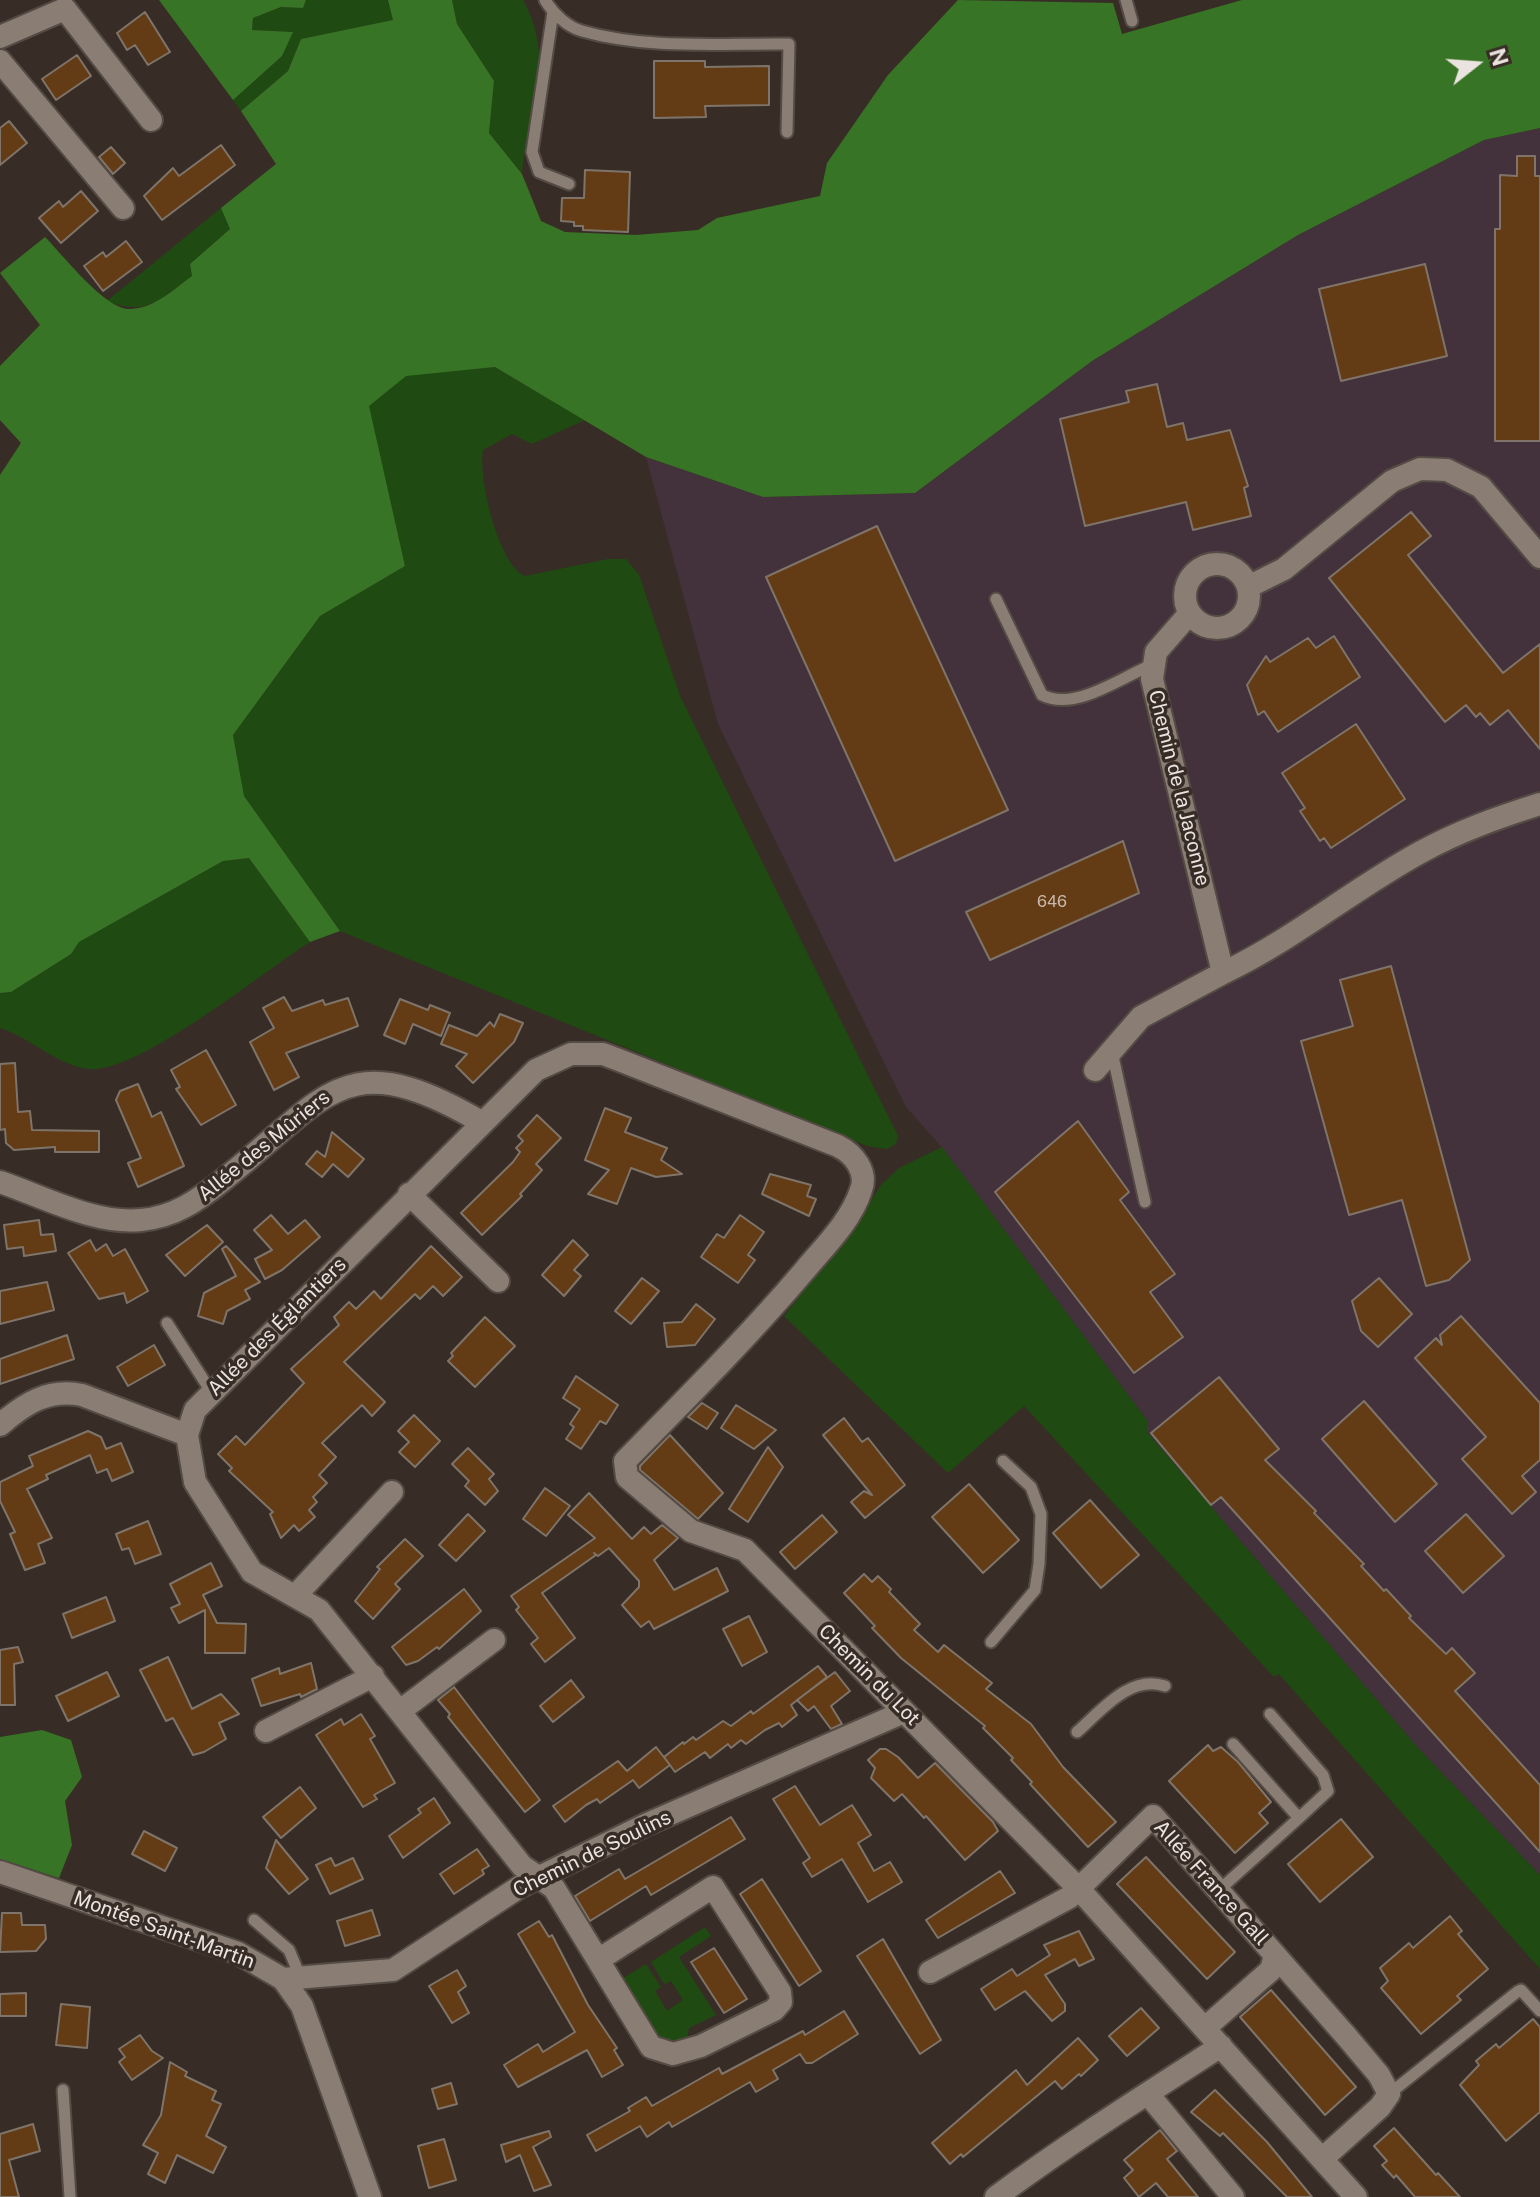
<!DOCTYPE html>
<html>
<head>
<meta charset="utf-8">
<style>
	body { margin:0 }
	#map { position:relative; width:1540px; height:2197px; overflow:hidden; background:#382d26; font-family:"Public Sans",sans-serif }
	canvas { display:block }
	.north { position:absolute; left:1436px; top:24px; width:80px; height:80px; -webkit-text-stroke:6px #382d26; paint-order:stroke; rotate:73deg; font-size:22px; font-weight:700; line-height:32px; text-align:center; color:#ebe3df }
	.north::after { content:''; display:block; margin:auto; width:28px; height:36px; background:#ebe3df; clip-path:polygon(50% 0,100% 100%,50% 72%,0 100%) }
</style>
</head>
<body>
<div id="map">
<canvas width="1540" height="2197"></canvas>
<div class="north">N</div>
</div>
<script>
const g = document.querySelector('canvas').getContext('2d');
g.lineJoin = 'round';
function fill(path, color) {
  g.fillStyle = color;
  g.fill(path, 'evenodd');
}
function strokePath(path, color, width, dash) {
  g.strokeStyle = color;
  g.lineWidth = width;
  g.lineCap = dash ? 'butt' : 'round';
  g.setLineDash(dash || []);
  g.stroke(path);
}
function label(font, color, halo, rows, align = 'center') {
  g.font = font + ' "Public Sans",sans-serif';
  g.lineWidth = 7;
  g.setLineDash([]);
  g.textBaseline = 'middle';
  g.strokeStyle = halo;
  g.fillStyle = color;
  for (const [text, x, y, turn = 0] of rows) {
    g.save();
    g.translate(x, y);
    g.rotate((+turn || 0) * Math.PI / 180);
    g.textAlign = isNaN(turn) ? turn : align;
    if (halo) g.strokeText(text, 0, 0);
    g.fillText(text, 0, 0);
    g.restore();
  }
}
const commercial = new Path2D(`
	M1540 128V1875L1419 1749 1147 1432V1420L944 1150 906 1107 718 724 646 457 763 497 915 493 1092 361 1298 235 1484 140Z`);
const green = new Path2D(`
	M306 0H388L394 20 301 39 288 71 241 111 233 100 281 56 292 32 252 30 253 18 281 7 303 8Z
	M452 0H523C557 62 528 109 522 174L489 133 494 81 457 24Z
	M221 208 230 229 190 264 192 276C161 299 147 317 107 301Z
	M495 367 585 420 532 444 512 434 483 450C478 478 498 564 525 576L608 559H626L639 575 680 696 898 1136 896 1144 887 1149 867 1146 340 931 244 796 233 735 320 616 405 566 368 405 406 375Z
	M249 858 310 942C264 971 138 1074 89 1069 57 1066 30 1037 0 1028V993L11 992 71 954 79 942 223 861Z
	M942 1147 1147 1420V1432L1419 1749 1540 1875V1969L1279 1674 1274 1677 1024 1406 948 1473 784 1316 851 1231 881 1185 899 1168Z
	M705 1927 711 1936 679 1957 716 2015 689 2028 687 2040H670L656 2035 620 1980 646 1964 661 1987 655 1991 667 2011 683 2000 671 1981 664 1984 651 1962Z`);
const forest = new Path2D(`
	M159 0H306L303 8 281 7 253 18 252 30 293 32 282 56 233 100Z
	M388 0H452L457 24 494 81 489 133 522 174 541 221 565 232 636 235 698 230 717 218 820 196 827 163 888 75 958 0 1113 3 1122 34 1242 0H1540V128L1484 140 1298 235 1092 361 915 493 763 497 646 457 495 367 406 376 369 406 405 566 320 616 233 735 244 796 340 931 310 942 249 858 223 861 79 942 71 954 11 992 0 993V475L21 443 0 420V366L40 325 0 273 45 237C63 255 106 311 131 309 155 308 174 289 192 276L190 264 230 229 221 208 276 164 241 111 288 71 301 39 393 20Z
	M42 1730 71 1740 82 1777 65 1801 72 1845 59 1878 0 1859V1737Z`);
const building = new Path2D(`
	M145 12 170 52 148 65 135 45 127 50 117 33Z
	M77 55 91 76 56 100 42 79Z
	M654 61H705V67L769 66V105L705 106 706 117 654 118Z
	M9 121 27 143 0 165V128Z
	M221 145 235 165 162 220 144 196 173 168 179 176Z
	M111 147 125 163 113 174 99 157Z
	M1517 156H1535V176H1540V441H1495V229H1500V175L1517 176Z
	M585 170 630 172 628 232 583 230V226H574V222L561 221 562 198H584Z
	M81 191 98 211 61 243 39 218 59 201 63 207Z
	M126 241 142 262 103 291 84 266 103 252 106 257Z
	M1425 264 1447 356 1341 381 1319 289Z
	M1157 384 1167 427 1183 423 1187 440 1230 430 1248 486 1244 488 1251 516 1193 530 1186 502 1085 526 1060 419 1129 402 1126 391Z
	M1411 512 1431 536 1408 555 1503 673 1540 644V749L1508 710 1490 725 1480 713 1476 717 1466 705 1445 722 1329 578Z
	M877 526 1008 810 895 861 766 577Z
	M1334 636 1360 677 1278 732 1264 711 1258 715 1247 685 1266 656 1270 662 1308 638 1316 648Z
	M1356 724 1405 799 1331 848 1324 838 1320 841 1300 811 1305 808 1282 773Z
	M1123 841 1139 893 990 960 966 912Z
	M1391 966 1470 1260 1449 1280 1426 1286 1402 1200 1349 1215 1301 1041 1353 1026 1340 980Z
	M284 997 292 1011 323 1000 325 1005 348 998 358 1026 286 1053 299 1077 274 1090 250 1042 274 1028 263 1008Z
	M400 999 428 1010 430 1005 450 1013 441 1036 413 1024 405 1044 384 1035Z
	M500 1014 523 1023 514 1042 473 1083 456 1066 467 1054 441 1044 449 1025 477 1036 490 1022 494 1027Z
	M206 1050 236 1105 201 1125 176 1089 180 1087 171 1070Z
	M15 1063 18 1112 30 1111 32 1130 99 1131V1152H55V1147L14 1150 6 1143 5 1129 0 1130V1064Z
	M138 1084 152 1117 161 1112 184 1166 138 1187 128 1163 141 1158 116 1100 120 1091Z
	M605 1108 631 1118 625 1132 667 1148 661 1160 682 1174 656 1177 631 1168 617 1204 588 1194 609 1170 585 1160Z
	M537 1115 561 1138 536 1164 542 1170 520 1194 522 1196 482 1235 461 1213 513 1162 520 1152 516 1148 523 1141 518 1136Z
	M1078 1121 1129 1192 1120 1200 1175 1274 1150 1292 1183 1337 1134 1373 995 1192Z
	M332 1132 364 1159 348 1177 333 1164 322 1177 306 1164 317 1151 325 1157Z
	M770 1174 811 1185 807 1196 816 1199 809 1216 762 1194Z
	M271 1215 288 1234 305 1220 320 1237 282 1270 265 1279 255 1259 272 1250 254 1230Z
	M740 1215 764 1232 748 1255 755 1260 738 1283 701 1257 717 1234 724 1238Z
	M39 1220 41 1235 53 1234 56 1251 24 1256 23 1247 7 1249 4 1225Z
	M207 1225 223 1242 185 1276 166 1255Z
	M90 1240 96 1251 106 1244 113 1256 125 1249 148 1291 127 1303 124 1293 99 1299 68 1253Z
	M573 1240 588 1255 574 1270 581 1276 564 1296 542 1275Z
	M226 1246 260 1282 245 1290 250 1299 227 1311 223 1324 198 1316 204 1293 236 1276 222 1249Z
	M431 1246 462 1277 443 1296 433 1286 420 1299 415 1294 344 1362 385 1402 372 1416 362 1405 322 1443 336 1457 319 1475 327 1483 313 1497 317 1502 309 1510 315 1517 299 1531 294 1525 281 1538 270 1514 273 1512 229 1471 232 1468 218 1454 236 1436 245 1445 304 1383 291 1369 339 1325 334 1317 349 1302 356 1309 374 1291 381 1299Z
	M642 1278 659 1291 631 1324 615 1311Z
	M1379 1278 1412 1314 1378 1347 1361 1331 1352 1301Z
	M47 1282 54 1310 0 1324V1291Z
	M696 1304 715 1319 695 1345 667 1347 664 1323 682 1322Z
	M1461 1316 1540 1403V1460L1522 1476 1536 1492 1512 1514 1462 1459 1486 1437 1415 1358 1436 1338 1442 1345 1440 1335Z
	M485 1317 515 1346 475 1387 448 1361 453 1356 451 1353Z
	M67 1335 74 1359 0 1384V1359Z
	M154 1345 165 1365 128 1386 117 1367Z
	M576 1376 618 1405 606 1424 600 1421 581 1449 566 1439 574 1427 570 1424 580 1409 563 1398Z
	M1219 1377 1279 1449 1265 1460 1316 1511 1314 1513 1364 1564 1361 1566 1384 1591 1386 1589 1411 1616 1409 1618 1446 1654 1452 1648 1475 1673 1455 1691 1540 1785V1852L1221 1497 1211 1505 1151 1433Z
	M1364 1401 1437 1484 1395 1522 1322 1439Z
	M702 1403 718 1413 707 1429 688 1417Z
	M736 1405 776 1430 754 1449 721 1428Z
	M414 1415 440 1441 415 1467 399 1452 409 1442 398 1431Z
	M844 1418 862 1442 868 1438 905 1485 865 1518 851 1502 864 1491 872 1495 823 1435Z
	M88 1431 101 1437 106 1449 121 1443 133 1472 112 1481 107 1469 97 1473 90 1455 46 1475 48 1479 27 1489 52 1538 38 1544 45 1563 25 1570 10 1534 15 1532 0 1501V1482L33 1466 29 1456Z
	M670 1435 723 1493 698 1519 640 1470V1466Z
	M768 1447 783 1467 748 1522 729 1509Z
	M468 1448 494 1474 489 1479 498 1491 485 1505 465 1486 469 1481 452 1464Z
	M969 1484 1019 1540 983 1573 932 1517Z
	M545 1488 570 1506 546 1536 523 1519Z
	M589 1493 632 1539 644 1527 651 1534 662 1525 678 1538 654 1560 674 1590 717 1568 728 1591 654 1629 649 1621 641 1627 622 1605 639 1587V1581L609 1548 598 1556 594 1553 596 1555 542 1593 575 1638 545 1662 531 1644 538 1638 516 1610 519 1607 511 1596 595 1538 568 1515Z
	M1090 1500 1139 1555 1101 1588 1053 1533Z
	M468 1514 485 1531 456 1561 439 1545Z
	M1466 1514 1504 1556 1463 1593 1425 1551Z
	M822 1515 837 1532 795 1569 780 1552Z
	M148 1521 161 1554 135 1564 129 1548 122 1550 116 1534Z
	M405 1539 423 1556 395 1584 400 1589 373 1619 355 1601 380 1569 377 1567Z
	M211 1563 222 1586 203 1595 217 1623 246 1624 245 1653H205V1610L179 1623 171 1608 180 1604 170 1584Z
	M864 1574 872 1582 878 1576 891 1589 889 1592 920 1624 914 1630 938 1652 944 1645 992 1683 986 1689 1031 1724 1063 1767 1116 1822 1088 1847 1030 1784 1032 1782 1011 1760 1013 1758 983 1728 985 1726 901 1658 872 1628 875 1626 844 1593Z
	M464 1589 481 1611 439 1649 437 1647 418 1661 406 1665 392 1647Z
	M106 1597 115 1621 72 1638 63 1614Z
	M749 1616 767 1652 742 1666 723 1629Z
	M18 1647 23 1662 14 1664 15 1705H0V1650Z
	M168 1657 192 1709 221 1694 239 1714 219 1723 226 1739 204 1752 193 1755 173 1718 166 1721 140 1670Z
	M311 1663 317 1689 301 1697 300 1694 261 1706 252 1679 279 1668 280 1674Z
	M818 1666 827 1677 791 1705 797 1715 782 1727 779 1723 765 1730 746 1744 741 1740 731 1748 728 1744 710 1758 705 1752 675 1772 664 1757 683 1742 684 1744 693 1737 696 1740 723 1721 731 1726 751 1711 753 1714Z
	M107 1672 119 1696 68 1721 56 1696Z
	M835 1672 850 1691 831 1706 842 1724 831 1729 814 1706 808 1711 797 1700Z
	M571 1680 584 1697 553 1722 540 1706Z
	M454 1687 540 1800 525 1812 448 1717 450 1714 438 1700Z
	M361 1714 375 1736 370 1739 395 1783 374 1795 377 1799 363 1807 316 1735 341 1719 344 1725Z
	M1208 1745 1213 1751 1221 1747 1238 1762 1271 1802 1259 1813 1268 1823 1235 1853 1169 1781Z
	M656 1747 670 1765 639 1788 633 1780 600 1803 597 1799 586 1805 565 1822 553 1806 618 1761 627 1771Z
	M880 1749H886L898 1757 918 1778 935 1763 993 1822 998 1831 965 1860 926 1816 924 1818 902 1794 894 1801 871 1778 875 1768 868 1760Z
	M795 1786 820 1825 852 1805 871 1835 858 1843 874 1871 890 1862 902 1882 868 1902 842 1859 812 1877 803 1863 810 1858 773 1799Z
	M300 1787 316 1808 281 1838 263 1817Z
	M434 1798 450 1823 403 1858 389 1836 421 1813 418 1809Z
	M731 1817 745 1839 651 1895 646 1886 590 1921 575 1896 619 1869 625 1879Z
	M1341 1819 1373 1857 1320 1902 1288 1864Z
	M144 1831 177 1848 165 1871 132 1854Z
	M276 1840 308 1879 289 1894 266 1868Z
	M477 1849 489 1866 482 1870 484 1874 454 1894 440 1874Z
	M1146 1857 1235 1952 1207 1979 1117 1884Z
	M331 1858 335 1866 353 1858 363 1879 330 1894 316 1865Z
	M1000 1871 1015 1893 938 1938 926 1920Z
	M762 1879 821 1971 799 1986 740 1894Z
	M372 1910 380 1935 345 1946 337 1921Z
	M2 1913H21L22 1925H45L46 1939 36 1951 0 1952Z
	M1450 1916 1462 1931 1458 1934 1488 1969 1457 1996 1461 2000 1421 2034 1381 1988 1388 1981 1380 1968 1409 1943 1413 1948Z
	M539 1921 549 1937 552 1935 588 2005 617 2048 614 2050 623 2065 602 2077 587 2050 518 2087 504 2065 538 2044 543 2052 575 2032 518 1934Z
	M1079 1931 1094 1959 1079 1966 1075 1959 1045 1975 1065 2004V2011L1052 2021 1025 1991 995 2010 981 1989 1012 1969 1017 1976 1050 1955 1044 1945Z
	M883 1939 941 2040 920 2054 857 1956Z
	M714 1948 747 1999 724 2013 691 1962Z
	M457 1970 466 1986 458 1992 469 2013 452 2023 429 1986Z
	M1271 1990 1356 2087 1325 2115 1240 2017Z
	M26 1993V2016H0V1994Z
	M61 2004 90 2007 87 2048 56 2045Z
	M1141 2008 1159 2028 1127 2056 1109 2036Z
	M844 2011 858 2034 812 2063H806L800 2054 773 2070 778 2079 756 2092 750 2082 672 2127 669 2122 647 2137 640 2126 596 2151 587 2135 630 2111 628 2108 646 2097 652 2106 719 2068 722 2074 803 2031 805 2035Z
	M1533 2019 1540 2027V2112L1506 2141 1460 2085 1479 2065 1476 2061 1496 2044 1499 2048Z
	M140 2035 152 2051 163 2058 132 2080 119 2062 125 2057 119 2049Z
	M1078 2038 1098 2060 1081 2076 1079 2074 1062 2089 1055 2081 963 2157 961 2154 950 2164 932 2143 1016 2070 1027 2085Z
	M170 2062 187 2072 185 2076 216 2091 212 2100 221 2104 206 2136 226 2147 213 2173 177 2155 165 2183 148 2174 158 2153 143 2145 161 2115Z
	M451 2083 457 2104 438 2109 432 2089Z
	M1215 2090 1267 2142 1312 2197H1287L1223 2133 1220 2136 1191 2112Z
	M33 2124 40 2151 9 2160 19 2197H0V2134Z
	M1394 2128 1436 2175 1438 2173 1460 2197H1415L1396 2175 1394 2178 1382 2165 1387 2161 1374 2146Z
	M1160 2130 1177 2151 1167 2159 1198 2197H1168L1156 2183 1139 2197 1124 2178 1133 2170 1124 2160Z
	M549 2131 551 2137 533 2147 551 2185 534 2191 520 2155 506 2162 501 2145Z
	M444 2139 456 2180 429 2188 418 2146Z`);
const lane = new Path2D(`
	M545 0C553 13 567 27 582 31 648 50 722 43 789 44L787 132
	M1126 0 1132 21
	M553 12 532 152 539 172 569 184
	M996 599 1042 695C1075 712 1121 677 1152 665
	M1112 1052 1145 1202
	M167 1323 212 1393
	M991 1642 1035 1590 1039 1564 1041 1514 1031 1487 1003 1461
	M1270 1714 1323 1775 1328 1791 1299 1818
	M1077 1732C1101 1711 1130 1674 1165 1686
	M1218 1891 1299 1818 1233 1744
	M254 1920 289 1950 300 1976
	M63 2090 70 2197
	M1389 2094 1517 1992 1521 1990 1540 2011`);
const street = new Path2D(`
	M0 37 65 9 151 120
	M0 61 123 208
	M1185 596a32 32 0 1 1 64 0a32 32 0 1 1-64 0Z
	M1248 587 1284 569 1392 481 1420 469 1447 470 1481 487 1540 557
	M1190 613 1156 652 1152 679 1223 973C1293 940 1353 889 1421 852 1459 831 1499 817 1540 804
	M1095 1070 1141 1017 1223 973
	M0 1182C42 1196 95 1225 141 1220 174 1217 197 1201 222 1181 327 1098 343 1041 481 1122
	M409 1194 498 1281
	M0 1425C24 1404 48 1388 82 1395L187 1435
	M296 1595 392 1492
	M400 1711 494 1640
	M266 1731 373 1676
	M0 1872 238 1953 283 1979 302 2006 370 2197
	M598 1960 713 1887 780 1992 781 2002 774 2010 701 2046 673 2054 651 2047 554 1888 522 1866 319 1610 252 1572 195 1482 187 1435 195 1410 536 1070 571 1054H603L619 1060 838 1146C854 1154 868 1172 861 1190 851 1221 825 1246 805 1270 748 1337 686 1399 625 1461L627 1477 691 1531 745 1550 1079 1889 1356 2197
	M930 1972 1070 1897 1153 1816 1347 2037 1379 2075 1389 2094 1380 2107 1322 2159
	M283 1979 393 1970 521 1886 645 1825 904 1712
	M1205 2028 1271 1970 1275 1955
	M1148 2094 1233 2197
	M996 2197C1069 2143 1145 2095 1221 2046`);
const numberNames = [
	["646",1052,902]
];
const streetNames = [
	["Chemin de la Jaconne",1179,788,76],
	["Allée des Mûriers",264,1146,-39],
	["Allée des Églantiers",277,1327,-45],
	["Chemin du Lot",869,1675,45],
	["Chemin de Soulins",592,1854,-26],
	["Allée France Gall",1211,1883,48],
	["Montée Saint-Martin",164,1930,20]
];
fill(commercial, '#43313b');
fill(green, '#1f4a12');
fill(forest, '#387425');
fill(building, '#633b14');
strokePath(building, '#7f746a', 2);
strokePath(lane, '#544b45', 15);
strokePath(street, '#544b45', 26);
strokePath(lane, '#8a7d74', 11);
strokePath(street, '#8a7d74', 22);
label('16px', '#c9b9ac', null, numberNames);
label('20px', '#ebe3df', '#382d26', streetNames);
</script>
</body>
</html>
